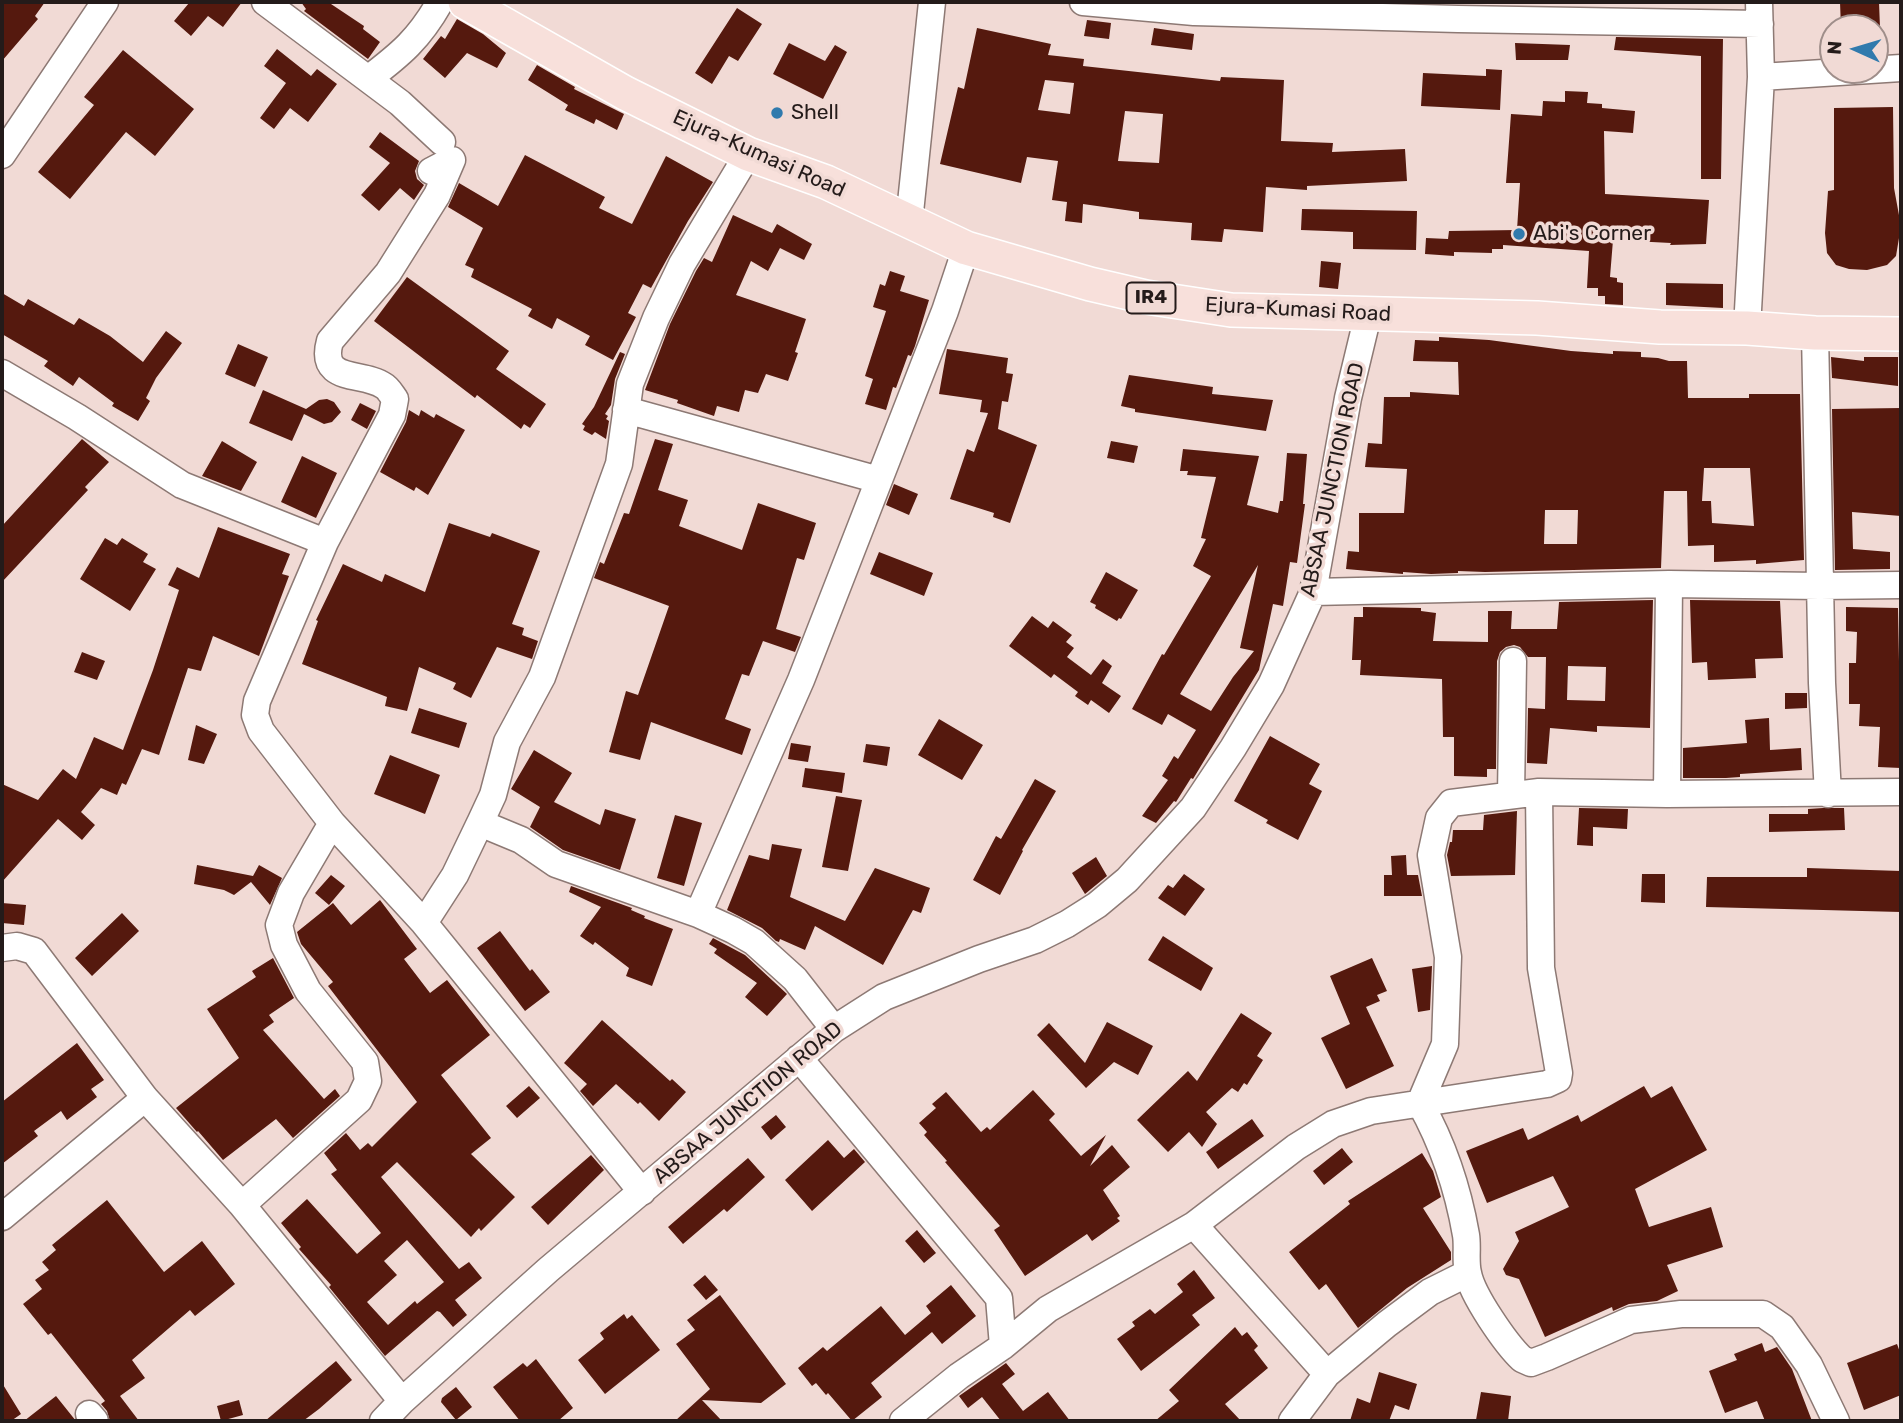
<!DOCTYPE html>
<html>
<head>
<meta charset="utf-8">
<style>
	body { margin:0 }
	#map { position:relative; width:1903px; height:1423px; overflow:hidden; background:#f1dad5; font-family:Rubik,sans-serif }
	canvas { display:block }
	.frame { position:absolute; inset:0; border:4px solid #241b1a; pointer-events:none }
	.north { position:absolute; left:1819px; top:14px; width:70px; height:70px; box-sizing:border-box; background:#f1dad5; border:2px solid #9f8e8a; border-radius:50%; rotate:274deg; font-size:19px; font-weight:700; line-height:28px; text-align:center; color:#241b1a }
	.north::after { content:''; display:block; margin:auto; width:24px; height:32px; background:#307aad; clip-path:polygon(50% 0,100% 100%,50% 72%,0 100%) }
</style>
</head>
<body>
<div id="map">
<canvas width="1903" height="1423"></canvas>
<div class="frame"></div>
<div class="north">N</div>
</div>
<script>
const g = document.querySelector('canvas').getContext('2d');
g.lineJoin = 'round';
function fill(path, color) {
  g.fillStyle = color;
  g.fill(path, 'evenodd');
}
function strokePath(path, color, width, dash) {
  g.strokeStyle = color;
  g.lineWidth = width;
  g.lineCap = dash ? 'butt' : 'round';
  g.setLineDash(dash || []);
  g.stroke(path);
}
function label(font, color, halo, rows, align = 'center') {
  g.font = font + ' Rubik,sans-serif';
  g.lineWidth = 7;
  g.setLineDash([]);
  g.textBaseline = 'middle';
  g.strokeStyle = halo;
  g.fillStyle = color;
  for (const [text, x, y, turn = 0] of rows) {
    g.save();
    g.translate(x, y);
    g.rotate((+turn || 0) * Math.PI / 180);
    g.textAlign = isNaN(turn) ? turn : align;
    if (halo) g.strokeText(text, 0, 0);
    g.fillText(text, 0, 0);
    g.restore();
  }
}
const building = new Path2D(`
	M2 2H45L35 16 38 19 2 61Z
	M187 2H242L223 27 208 16 191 36 174 21 189 3Z
	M301 2H328L364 26 363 29 380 42 368 59 304 11 306 9Z
	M1840 2H1879L1880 28H1841Z
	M737 8 762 24 738 61 729 56 712 84 695 73Z
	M457 19 483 34 506 53 497 68 467 53 445 78 423 59 441 36 445 39Z
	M1087 20 1111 23 1109 39 1084 36Z
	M977 28 1051 44 1048 55 1084 59 1083 66 1220 81 1221 77 1284 80 1281 141 1333 143 1332 152 1405 149 1407 181 1307 186V190L1266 187 1263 232 1224 229 1222 242 1191 240 1192 223 1139 219V212L1083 204 1082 223 1065 221 1067 202 1052 200 1058 161 1027 157 1021 183 940 164 958 87 964 89ZM1045 80 1074 83 1070 114 1038 110ZM1125 111 1163 114 1159 163 1118 161Z
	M1154 28 1194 34 1192 50 1151 45Z
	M1616 37 1723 39 1721 179H1701V56L1614 50Z
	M789 43 825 61 835 45 847 52 823 99 773 74Z
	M1515 43 1570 45 1568 60H1516Z
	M277 49 311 76 317 69 337 84 308 122 290 108 274 129 260 118 286 83 264 66Z
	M123 50 194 109 155 156 126 132 70 199 38 172 94 105 84 97Z
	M537 65 575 87 574 89 624 114 617 130 596 119 594 124 565 110 568 105 528 80Z
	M1486 69 1502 70 1500 110 1421 106 1423 73 1486 76Z
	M1565 91 1588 92 1587 103 1602 104V108L1635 111 1633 133 1604 131 1605 194 1709 200 1706 244 1670 245 1671 243 1613 240 1610 277 1617 278V282L1623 283V305L1605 304V296H1598V288H1587L1589 251 1503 245V249H1492V253L1454 252V256L1425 254 1426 238 1448 239 1449 231 1517 230 1520 183H1506L1511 114 1542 116 1543 101 1565 102Z
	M1893 107 1894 188 1901 226 1896 256 1887 265 1867 270 1849 269 1836 265 1827 253 1825 233 1828 191 1834 190V108Z
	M380 132 419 161 415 171 417 179 424 185 414 200 400 188 379 211 361 195 390 163 369 147Z
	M525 155 605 197 599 208 632 224 666 156 713 182 688 221 651 288 643 284 628 313 636 317 613 360 585 345 590 336 557 318 552 329 528 316 532 309 471 277 474 269 465 265 483 228 448 207 459 183 498 206Z
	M1302 209 1417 211 1416 250 1353 249V232L1301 230Z
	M733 215 772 233 777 224 812 244 804 260 780 248 768 271 751 261 736 295 806 319 795 352 798 353 788 381 766 374 758 393 745 390 739 412 717 406 714 416 677 403 678 400 645 390 670 324 696 271 704 258 712 262Z
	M1321 261 1341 263 1338 289 1319 287Z
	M890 271 905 276 900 291 929 300 915 346 911 356 908 355 896 388 893 387 886 410 865 404 873 379 865 376 886 311 873 307 880 284 885 286Z
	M407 277 509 351 496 369 546 404 530 428 524 424 521 429 477 395 475 398 374 321Z
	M1666 283 1723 284V308L1666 305Z
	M2 293 24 306 28 299 74 325 79 318 110 336 143 362 166 331 182 343 156 378 146 398 150 401 138 421 112 406 114 403 79 377 73 386 44 366 48 361 2 334Z
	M1439 337 1489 340 1571 351 1613 354V351L1641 352V357L1658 358 1669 361H1687L1688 398H1749V394H1800L1804 560 1756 564V560L1714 562V545L1688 546 1687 491H1664L1661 568 1485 572 1458 571V573L1431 574 1403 572V574L1346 569 1348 551 1359 552V513H1404L1407 469 1365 467 1368 443 1382 444 1384 397H1410V392L1459 395 1458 362 1413 361 1415 340 1439 341ZM1704 468H1750L1754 526 1712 523 1711 501H1702ZM1545 510H1578L1577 544H1544Z
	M238 344 268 357 255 387 225 374Z
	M947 349 1008 358 1006 373 1013 374 1008 402 1002 401 998 429 1037 445 1010 523 993 517 994 513 950 499 967 449 974 452 988 413 980 412 982 400 939 394Z
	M620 352 625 354 615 379 611 405 605 414 608 416 606 419 609 421 606 439 595 432 592 435 583 430 585 426 582 424 594 407Z
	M1831 357 1864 361V357H1898V386L1832 378Z
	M1129 375 1213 387 1212 394 1273 400 1266 431 1135 412V409L1121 406Z
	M263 390 306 409 319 400 327 399 334 402 341 412 332 422 324 424 304 414 292 441 249 423Z
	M360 403 376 411 367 429 351 420Z
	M1901 408V516L1852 512 1853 549 1890 552V569L1835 570 1832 409Z
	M409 410 419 416 421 410 434 418 436 414 465 430 428 495 416 487 414 491 380 472 406 422Z
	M82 439 109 462 85 487 88 490 2 582V526Z
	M655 439 673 444 658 490 688 500 679 526 742 550 758 503 816 523 804 560 797 558 776 629 801 637 795 652 763 641 749 676 742 674 725 719 751 729 742 755 651 722 640 760 609 752 626 691 638 695 669 606 594 578 600 562 604 564 624 513 629 514Z
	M222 441 257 462 241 491 202 476Z
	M1111 441 1138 446 1134 463 1107 458Z
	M1183 449 1259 456 1247 505 1278 513 1280 501H1283L1287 453 1307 454 1303 504H1305L1297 563 1290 562 1283 606 1273 604 1259 670 1193 779 1191 778 1176 802 1174 801 1156 823 1142 816 1168 780 1162 776 1174 756 1178 759 1196 730 1168 714 1162 725 1132 709 1162 654 1164 655 1211 576 1193 566 1206 539 1201 538 1216 477 1187 475 1188 471H1180ZM1258 565 1240 648 1254 651 1233 677 1211 711 1180 694Z
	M302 456 337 473 316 518 281 502Z
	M894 484 918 494 909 515 886 505Z
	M449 523 490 537 492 533 540 551 512 624 524 628 522 635 538 641 532 659 497 647 471 698 453 689 456 683 419 667 407 711 385 706 387 697 302 664 318 621 316 620 343 564 382 582 385 574 425 592Z
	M218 527 290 554 282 574 289 576 259 656 213 636 201 671 188 668 159 755 142 749 126 785 122 783 117 795 101 788 81 812 95 825 82 840 58 819 2 882V784L38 800 63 769 76 779 94 737 123 750 153 670 179 590 168 585 177 567 199 578Z
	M105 538 117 545 122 538 148 554 143 562 156 569 130 611 80 579Z
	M879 552 933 573 924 596 870 574Z
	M1106 572 1138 590 1121 619 1119 618 1117 621 1095 608 1096 605 1090 602Z
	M1653 600 1650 728 1597 726V732L1550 728 1547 764 1527 763 1528 708 1545 709 1546 657H1528L1520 647 1514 645 1506 647 1500 652 1497 661 1496 769H1487V777L1454 776V737H1443L1442 679 1360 675 1361 660H1352L1354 617H1363V607L1421 608V611L1436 613 1433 641 1488 642V611H1512L1511 629H1557L1559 602ZM1568 666 1606 667 1605 701 1567 700Z
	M1690 600 1780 601 1783 658 1755 659 1756 678 1708 680 1707 662 1692 663Z
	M1846 607 1898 608 1901 768 1878 767 1880 727 1859 726 1860 704H1849V663H1856L1857 632 1846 631Z
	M1032 616 1048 628 1053 621 1072 635 1066 642 1074 648 1067 657 1091 675 1103 659 1112 666 1102 683 1121 696 1109 713 1091 700 1088 705 1075 696 1078 692 1054 674 1051 678 1009 646Z
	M82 652 105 661 97 680 74 672Z
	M1785 693H1807V708L1785 709Z
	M419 708 467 723 459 748 411 733Z
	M1769 718 1770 750 1801 748 1802 770 1740 774V777L1726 778H1683V748L1747 743 1745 720Z
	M939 719 983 745 962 780 918 755Z
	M196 725 217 734 204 764 188 760Z
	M1270 736 1320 764 1309 784 1322 791 1298 840 1266 823 1268 820 1234 801Z
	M791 743 811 746 808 762 788 759Z
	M866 744 890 747 887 766 863 762Z
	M534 750 572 773 554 802 600 825 605 809 636 819 620 870 563 850 530 827 540 807 511 789Z
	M390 755 440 775 425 814 374 794Z
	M805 768 845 773 842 793 802 787Z
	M1035 779 1056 791 1022 850 1023 851 1000 895 973 880 996 836 1001 839Z
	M836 796 862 800 848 871 822 867Z
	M1579 808 1628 809 1627 829 1593 827V846L1577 845Z
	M1823 808H1844L1845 830 1769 832V814H1808V809Z
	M1517 811 1515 875 1451 876 1447 855 1450 842H1452L1453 830H1483L1484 815Z
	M675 815 702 823 684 886 657 878Z
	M772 844 802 849 790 897 845 921 875 868 930 888 921 913 913 910 883 965 815 926 805 950 780 939 779 942 776 941 762 928 727 910 749 855 769 860Z
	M1406 855 1407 875H1418L1422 896H1384V875H1392L1391 856Z
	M1096 857 1107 876 1085 894 1072 873Z
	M197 865 253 876 259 865 282 878 270 905 251 882 234 895 224 890 194 884Z
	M1807 868 1901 871V912L1706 907 1707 877H1807Z
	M1184 874 1205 889 1185 916 1158 898 1168 885 1173 888Z
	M1642 874H1665V903L1641 902Z
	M331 875 345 886 329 905 315 893Z
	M571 886 632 908 631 910 645 916 644 918 673 929 652 986 626 976 629 968 595 942 593 945 580 936 601 907 569 892Z
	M380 900 417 949 404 959 430 993 447 980 490 1035 441 1075 491 1138 471 1154 515 1197 481 1231 479 1228 471 1237 397 1162 381 1177 459 1269 469 1262 482 1278 455 1300 467 1315 453 1327 440 1312 437 1311 385 1356 329 1287 331 1285 299 1249 301 1247 281 1223 307 1199 357 1254 381 1233 331 1174 337 1170 324 1153 346 1133 360 1150 368 1143 372 1147 417 1102 328 986 333 982 301 944 297 932 333 903 351 925ZM407 1240 444 1282 417 1304 415 1301 388 1325 367 1302 397 1275 384 1261Z
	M2 903 26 905 24 925 2 923Z
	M122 913 139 931 92 976 75 958Z
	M500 931 530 971 532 969 550 992 525 1011 477 948Z
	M1163 936 1213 968 1201 991 1148 960Z
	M713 938 745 955 787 994 767 1016 745 997 757 983 714 953 717 949 709 944Z
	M273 958 294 998 269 1015 274 1022 263 1030 324 1099 335 1089 340 1096 293 1138 276 1119 223 1160 198 1131 197 1132 176 1108 239 1058 207 1009 256 977 252 971Z
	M1372 958 1387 991 1377 995 1380 1001 1366 1007 1394 1066 1346 1089 1321 1038 1350 1024 1330 976Z
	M1432 966 1430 1010 1418 1012 1412 969Z
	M1241 1013 1272 1033 1257 1056 1263 1060 1247 1085 1244 1083 1238 1092 1232 1088 1206 1112 1217 1124 1202 1147 1189 1132 1168 1152 1137 1120 1188 1071 1197 1081Z
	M602 1020 670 1081 672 1079 686 1092 659 1121 640 1102 638 1104 616 1084 593 1106 580 1091 587 1084 564 1063Z
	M1107 1022 1153 1046 1138 1075 1114 1062 1086 1088 1037 1035 1049 1023 1085 1063Z
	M77 1043 104 1080 91 1089 97 1097 67 1120 61 1111 34 1131 38 1136 2 1164V1102Z
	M529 1086 540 1098 517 1118 506 1106Z
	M1644 1086 1651 1098 1672 1086 1707 1150 1635 1189 1649 1227 1711 1207 1723 1247 1667 1265 1678 1291 1657 1301 1629 1304 1613 1311 1612 1307 1545 1337 1519 1279 1506 1275 1503 1269 1519 1241 1515 1232 1569 1207 1553 1176 1487 1203 1466 1151 1523 1128 1528 1140 1578 1115 1581 1122Z
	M1033 1090 1055 1114 1049 1120 1081 1156 1106 1135 1090 1166 1112 1145 1130 1167 1103 1190 1120 1216 1117 1218 1120 1221 1092 1241 1087 1234 1025 1276 994 1230 1000 1226 945 1162 947 1161 924 1135 927 1132 919 1123 936 1108 932 1104 946 1092 981 1132 987 1127 990 1130Z
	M776 1115 786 1127 771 1140 761 1127Z
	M1252 1119 1264 1136 1218 1169 1206 1152Z
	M828 1140 844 1158 854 1149 865 1162 812 1211 785 1180Z
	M1342 1148 1353 1162 1324 1185 1313 1171Z
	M1422 1153 1433 1171 1441 1197 1423 1208 1451 1252V1260L1407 1288 1358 1328 1326 1284 1319 1290 1289 1252 1350 1204 1348 1201Z
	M591 1155 604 1170 548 1225 531 1207Z
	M748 1158 765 1177 727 1212 724 1209 683 1244 668 1227Z
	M107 1200 164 1272 202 1241 235 1284 195 1316 190 1310 132 1360 145 1378 120 1396 139 1421H110L107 1411 101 1404 105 1401 51 1333 48 1335 23 1304 42 1289 35 1280 49 1270 42 1262 56 1250 52 1245Z
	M917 1230 936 1253 924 1263 905 1241Z
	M1194 1270 1215 1298 1192 1315 1200 1325 1141 1371 1117 1339 1135 1326 1132 1322 1150 1309 1155 1314 1183 1292 1177 1284Z
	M705 1275 718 1290 706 1300 693 1285Z
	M951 1285 976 1316 942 1344 932 1332 871 1383 882 1397 852 1421 828 1393 826 1395 816 1383 812 1386 798 1368 823 1347 827 1351 881 1306 905 1335 931 1313 926 1306Z
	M720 1295 786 1384 761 1403 702 1400 722 1421H675L710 1389 676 1344 695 1330 687 1320Z
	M624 1314 627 1319 632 1315 660 1350 605 1394 578 1360 604 1339 600 1333Z
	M1235 1327 1242 1336 1247 1332 1258 1346 1254 1350 1268 1368 1225 1404 1241 1421H1155L1179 1401 1169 1390Z
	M1762 1343 1765 1352 1777 1347 1792 1369 1812 1421H1765L1757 1401 1725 1413 1709 1371 1737 1360 1734 1354Z
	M1897 1344 1901 1355V1395L1864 1410 1847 1363Z
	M536 1359 573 1408 558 1421H520L493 1387 523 1363 527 1367Z
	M336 1361 352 1380 319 1409 303 1421H265Z
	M1006 1363 1015 1374 1002 1384 1023 1411 1048 1392 1070 1421H1001L982 1397 968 1408 959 1396Z
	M1379 1372 1417 1384 1409 1410 1395 1405 1389 1421H1350L1357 1398 1370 1403Z
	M2 1383 21 1414 11 1421H2Z
	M456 1387 472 1407 456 1420 441 1402 442 1398Z
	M1481 1392 1511 1396 1508 1421 1476 1420Z
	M56 1396 76 1421H24Z
	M239 1400 243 1415 221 1421 217 1406Z`);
const minor = new Path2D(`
	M265 2 368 79
	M440 2C419 39 401 54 368 79L400 103 442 142
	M1083 2 1194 12 1458 19 1760 24
	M1761 77 1901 68
	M2 155 105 2
	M431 171 452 160 437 195 388 273 330 341C318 384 363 371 384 386 388 388 392 395 395 399L392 415 325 542 257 701 255 715 261 731 332 823 424 923 642 1192
	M909 222 932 2
	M1747 328 1761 77 1759 2
	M1815 333 1822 683 1828 794
	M2 373 77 417 182 485 325 542
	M626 410 879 480 945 311 966 248
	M1313 592 1669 584 1820 586 1901 585
	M1667 794 1669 584
	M1511 795 1513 661
	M480 823 493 795 507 742 542 677 619 464 630 384 656 318 682 264 748 154
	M698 914 801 680 879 480
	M424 923 455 875 480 823 521 840 556 864 698 914 733 930 754 942 795 979 834 1029
	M2 948 17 946 34 951 145 1098 242 1205 402 1401
	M799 1058 999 1298 1003 1346
	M1420 1103 1445 1044 1448 957 1431 855 1439 818 1451 803 1539 792 1667 794 1901 792
	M1420 1103C1443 1144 1458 1189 1466 1235 1468 1247 1465 1261 1468 1273 1472 1295 1506 1344 1522 1359L1531 1363 1547 1357 1631 1320 1681 1314H1763L1782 1327 1809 1365 1836 1421
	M242 1205 359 1100 368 1081 365 1062 308 991 284 945 279 925 291 893 332 823
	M2 1217 145 1098
	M1194 1225 1327 1374
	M89 1414 95 1421
	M383 1421 402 1401 548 1270 834 1029 884 997 979 959 1035 940 1067 924 1097 905 1127 880 1193 808 1233 748 1271 685 1313 592 1348 398 1368 315
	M903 1421 959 1376 1003 1346 1048 1309 1194 1225 1296 1147 1333 1124 1371 1111 1547 1084 1558 1079 1559 1073 1541 968 1539 792
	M1292 1421 1327 1374 1387 1324 1430 1292 1468 1273`);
const major = new Path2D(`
	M465 2 625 93 748 154 826 182 966 248 1090 284 1146 297 1231 310 1537 318 1660 327 1747 328 1815 333 1901 334`);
const markers = [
	[777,113,7,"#307aad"],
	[1519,234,7,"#307aad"]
];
const shields = [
	[1151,298,49]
];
const shieldNames = [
	["IR4",1151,298]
];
const poiNames = [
	["Shell",791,113],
	["Abi's Corner",1533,234]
];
const streetNames = [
	["Ejura-Kumasi Road",759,154,24],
	["Ejura-Kumasi Road",1298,310,3],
	["ABSAA JUNCTION ROAD",1333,480,-78],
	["ABSAA JUNCTION ROAD",748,1103,-40]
];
fill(building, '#55190e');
strokePath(minor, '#8d7974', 29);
strokePath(major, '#fff', 36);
strokePath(minor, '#fff', 26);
strokePath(major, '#f8e0db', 33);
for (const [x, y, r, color] of markers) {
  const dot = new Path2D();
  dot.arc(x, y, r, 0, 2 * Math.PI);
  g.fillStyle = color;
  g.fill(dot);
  strokePath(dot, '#f1dad5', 2.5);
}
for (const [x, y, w] of shields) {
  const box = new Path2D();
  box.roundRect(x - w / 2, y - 15.5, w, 31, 5);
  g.fillStyle = '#f1dad5';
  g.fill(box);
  strokePath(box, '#241b1a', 2);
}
label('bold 19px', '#241b1a', null, shieldNames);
label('21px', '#241b1a', '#f1dad5', poiNames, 'left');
label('21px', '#241b1a', '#f1dad5', streetNames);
</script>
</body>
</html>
